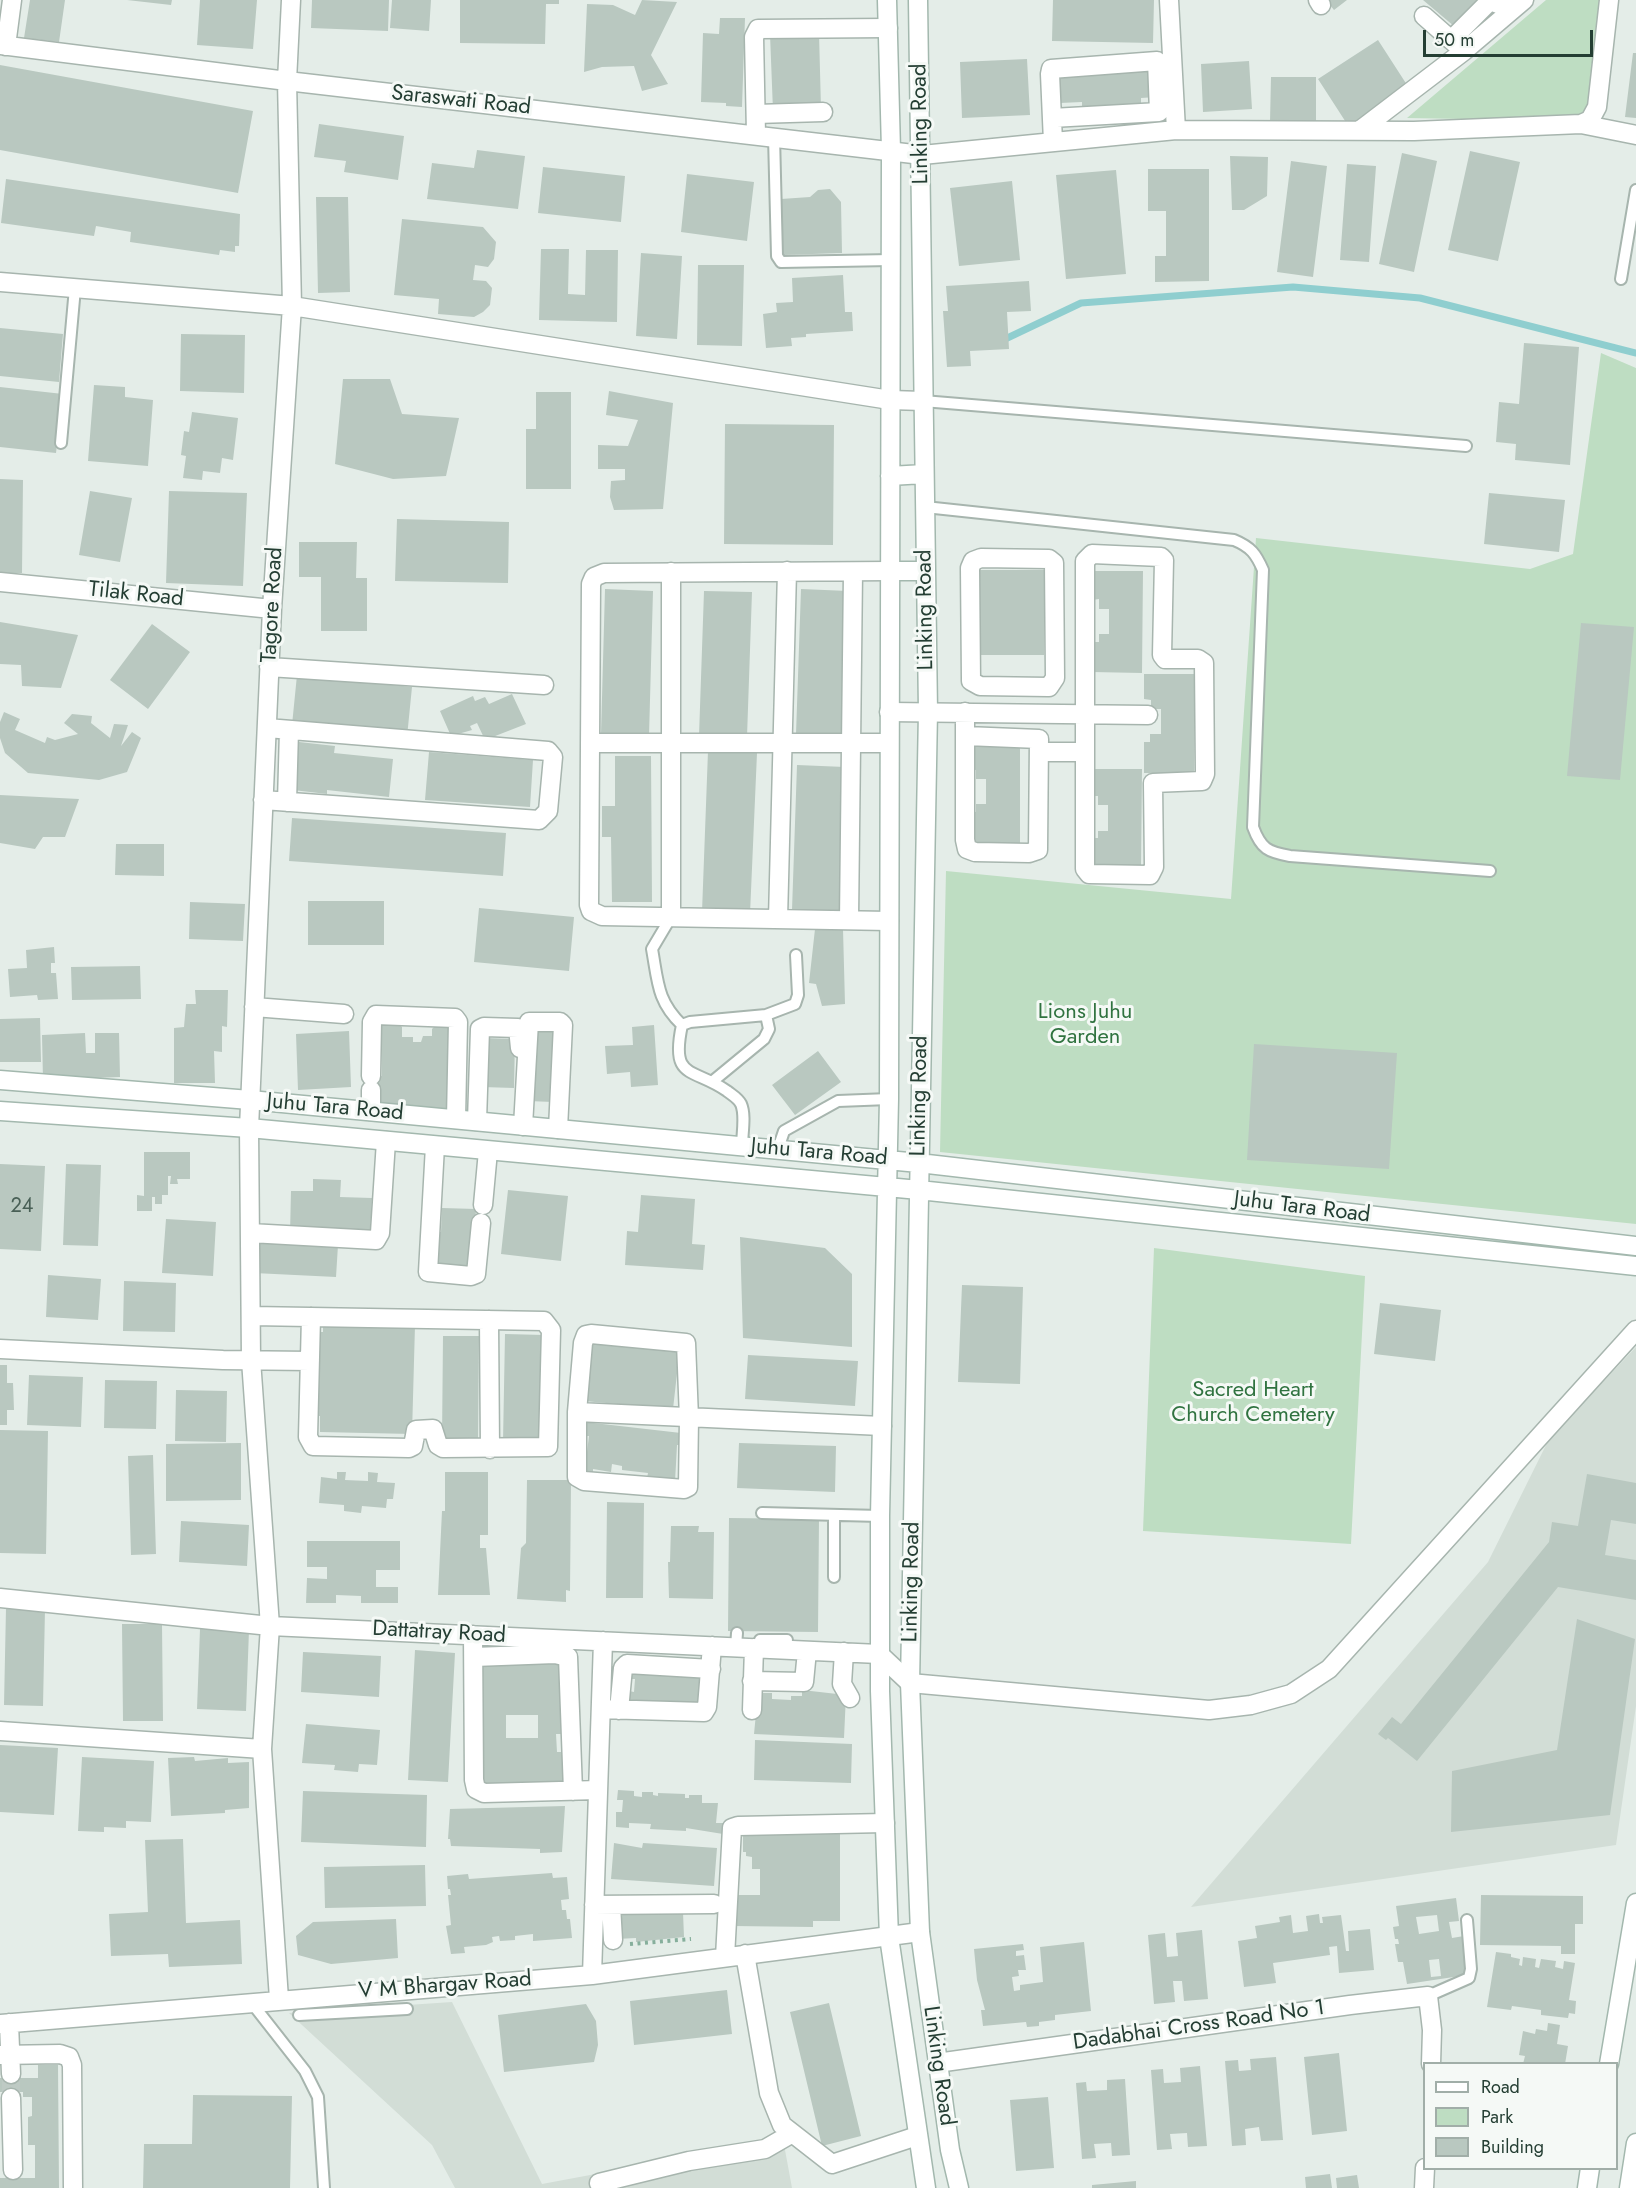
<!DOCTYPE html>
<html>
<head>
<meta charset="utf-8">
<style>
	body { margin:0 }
	#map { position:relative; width:1636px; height:2188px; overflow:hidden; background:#e4ede8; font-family:Jost,sans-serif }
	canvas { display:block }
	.legend { position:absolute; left:1423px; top:2062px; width:195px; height:108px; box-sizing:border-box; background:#f5f9f6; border:2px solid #a1aea8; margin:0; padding:8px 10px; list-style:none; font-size:18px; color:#243e33 }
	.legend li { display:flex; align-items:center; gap:12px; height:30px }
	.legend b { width:30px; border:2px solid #a1aea8 }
	.scale { position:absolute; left:1423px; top:30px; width:170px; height:27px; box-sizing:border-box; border:3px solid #243e33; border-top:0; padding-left:8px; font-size:18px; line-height:21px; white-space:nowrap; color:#243e33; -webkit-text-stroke:4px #f5f9f6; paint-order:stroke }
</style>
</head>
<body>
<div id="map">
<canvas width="1636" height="2188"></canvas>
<ul class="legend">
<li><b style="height:8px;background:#fff"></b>Road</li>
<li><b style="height:16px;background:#beddc2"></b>Park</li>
<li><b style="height:16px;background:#b9c8c0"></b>Building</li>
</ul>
<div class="scale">50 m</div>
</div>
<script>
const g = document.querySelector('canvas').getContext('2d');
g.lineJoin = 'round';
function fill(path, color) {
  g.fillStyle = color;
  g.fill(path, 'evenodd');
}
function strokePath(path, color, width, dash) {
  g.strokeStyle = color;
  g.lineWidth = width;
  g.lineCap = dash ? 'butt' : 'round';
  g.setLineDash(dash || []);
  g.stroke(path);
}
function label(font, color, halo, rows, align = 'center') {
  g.font = font + ' Jost,sans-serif';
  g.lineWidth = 6;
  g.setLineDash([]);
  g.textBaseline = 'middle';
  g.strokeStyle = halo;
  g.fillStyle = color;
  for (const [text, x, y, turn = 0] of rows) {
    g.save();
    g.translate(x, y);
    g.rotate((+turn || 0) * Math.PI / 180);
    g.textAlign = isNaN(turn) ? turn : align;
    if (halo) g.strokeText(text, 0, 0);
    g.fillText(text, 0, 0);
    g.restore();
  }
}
const built = new Path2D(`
	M1636 1347V1706L1616 1845 1191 1907 1488 1562 1549 1439Z
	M452 2002 542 2184 783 2139 792 2188H455L432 2145 289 2013Z`);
const green = new Path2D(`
	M1546 0H1599L1586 116 1521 120 1407 118Z
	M1601 353 1636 368V1224L940 1152 946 871 1231 899 1256 538 1530 569 1573 554Z
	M1154 1248 1365 1276 1351 1544 1143 1531Z`);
const stream = new Path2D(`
	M1001 341 1081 303 1293 287 1420 298 1636 353`);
const building = new Path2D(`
	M30 0H65L59 42 24 38Z
	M127 0H172L171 5Z
	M200 0H257L253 49 197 45Z
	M312 0H389L388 31 311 28Z
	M392 0H431L429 31 390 28Z
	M460 0H559V4H546L545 44 460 43Z
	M642 0 677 2 651 55 668 84 642 91 634 66 602 67 584 72 587 4 613 5 635 15Z
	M1053 0H1154L1153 43 1052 41Z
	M1326 0H1347L1334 10Z
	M1423 0H1477L1455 27Z
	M720 18H745L742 107 726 106V103L701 102 703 33 719 34Z
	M819 33 821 109 773 111 770 34Z
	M1378 40 1409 88 1349 127 1318 79Z
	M1633 53H1636V118L1625 117Z
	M1027 59 1030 115 962 118 960 62Z
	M1249 61 1252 109 1203 112 1201 64Z
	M1138 64 1139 72 1155 71 1157 97 1141 98V104L1118 105 1119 113 1082 111V102L1060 103 1054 76Z
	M0 65 253 111 238 193 0 150Z
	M1271 77H1316V122H1270Z
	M319 124 404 136 398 180 344 172 346 161 314 157Z
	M477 150 525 156 518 209 427 199 432 163 474 168Z
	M1470 151 1520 162 1498 261 1448 250Z
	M1402 153 1437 161 1414 272 1379 264Z
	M1230 156 1268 157 1267 196 1244 210H1232Z
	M1291 161 1327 166 1313 277 1277 272Z
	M1347 164 1376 166 1369 262 1340 260Z
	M543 167 625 176 621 222 538 213Z
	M1148 169H1209V281L1155 282V256H1166V211H1148Z
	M1116 170 1126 274 1066 279 1056 175Z
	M687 174 754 182 747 241 681 232Z
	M6 179 240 214 239 246H235V252L220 250 219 255 130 242 131 232 96 226 94 236 1 223Z
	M1012 181 1020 260 959 266 950 188Z
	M830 189 841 202 842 253 783 255 781 199 810 197 818 190Z
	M316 197H348L350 292 318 293Z
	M402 219 483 227 496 242 494 259 488 267 475 265 473 280 486 281 492 288 490 305 483 312 474 317 438 314 439 299 394 295Z
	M541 249H569L568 294 585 295 586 250H618L617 322 539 320Z
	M641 253 682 256 677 339 636 336Z
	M698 265H744L742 346 697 345Z
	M843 275 845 312H852L853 331 806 334V337L791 338 792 346 766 348 763 314 777 312 776 303 793 302 792 278Z
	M1029 281 1031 311 1007 312 1009 349 970 351 971 366 947 367 943 311H948L946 286Z
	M0 328 63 334 59 382 0 376Z
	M181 334 245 335 244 393 180 391Z
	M1524 343 1579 347 1570 465 1515 460 1516 444 1496 442 1499 402 1519 404Z
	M343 379H390L402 414 459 418 446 476 393 479 335 464Z
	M94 385 125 387V397L153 400 148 466 88 461Z
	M0 387 63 394 56 453 0 447Z
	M609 391 673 403 663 509 614 510 610 497 611 481 625 480V469H598V445L628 446 638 420 606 415Z
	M536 392H571V489H526V429H536Z
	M192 412 238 418 233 460 222 458 220 473 203 471 202 480 183 478 186 456 181 455 184 431 189 432Z
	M725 424 834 425 833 545 724 544Z
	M0 479 23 480 22 573H0Z
	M90 491 132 498 120 562 79 555Z
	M169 491 247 493 243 586 166 583Z
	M1489 493 1565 500 1559 552 1484 544Z
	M397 519 509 522 508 583 395 581Z
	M299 542H357L356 578H367V631H321V577H299Z
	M978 570H1044V655H977Z
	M1092 571H1143L1142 673 1092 672V642H1099V634H1109V609H1099V599L1092 600Z
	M605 589 653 591 649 736 601 734Z
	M801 589 848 591 843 735 796 734Z
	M704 591 752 592 747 737 699 736Z
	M0 622 78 635 61 688 22 686 21 665 0 664Z
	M1581 623 1634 627 1620 780 1567 776Z
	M152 624 190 652 148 709 110 680Z
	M1144 674H1195L1194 773H1144V742H1150V734H1161V709H1151V700L1144 699Z
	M297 675 412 687 407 737 292 725Z
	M512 694 526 724 485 740 477 723 470 726 472 730 451 736 440 711 473 696 475 701 485 697 489 704Z
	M4 712 20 719 15 730 45 743 47 737 55 740 78 734 64 723 72 714 92 716 91 723 110 738 114 724 128 725 121 746 132 732 141 738 127 772 99 780 28 773 5 753 0 738V722Z
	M969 740 1020 741V843H969V811L976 812V804H986V779H976V770L969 769Z
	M299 742 335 746 334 753 393 759 389 797 327 790V794L293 790Z
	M708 751 757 753 750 914 702 912Z
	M429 752 533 760 530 807 425 800Z
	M615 756H651L652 902H612L611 837H602V806H615Z
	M797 765 845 767 840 912 792 910Z
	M1091 769H1142L1141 869H1091V838H1098V831H1108V805H1098V796H1091Z
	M0 795 79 799 65 837H43L35 849 0 843Z
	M292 818 506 833 503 876 289 861Z
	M116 844H164V876L115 875Z
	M308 901H384V945H308Z
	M190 902 245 904 243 941 189 939Z
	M479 908 574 917 569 971 474 962Z
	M815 929H843L845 1004 822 1006 816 984 809 983Z
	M54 947 55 963H51V973H56L58 999 38 1000 37 995 10 997 8 969 27 968 26 950Z
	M140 966 141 999 72 1000 71 967Z
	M195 990H228L227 1027 222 1026V1052L214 1051 215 1083H174V1028L184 1027 186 1004H196Z
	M40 1018 41 1062H0V1019Z
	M382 1022 398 1023 402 1027V1037H413V1042H421L423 1036H432V1029L436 1025H451L452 1109 378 1110V1077L382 1076Z
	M532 1023 557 1025 553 1102 528 1101Z
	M654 1025 658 1085 631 1087 630 1072 607 1074 605 1046 633 1045 632 1027Z
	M349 1031 351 1087 298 1090 296 1034Z
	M85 1033 86 1053H95V1033H119L120 1077 43 1080 42 1035Z
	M483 1038 515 1039 514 1088 482 1087Z
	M1254 1044 1397 1053 1389 1169 1247 1160Z
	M818 1051 841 1082 795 1115 772 1085Z
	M144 1152H190V1179H177L178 1184H170L171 1176H168V1195H162V1204H155V1197H152V1211H137V1195L144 1196Z
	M0 1164 45 1166 41 1251 0 1249Z
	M66 1164 101 1165 98 1246 63 1245Z
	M313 1179 341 1180 340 1197 372 1198 370 1236 290 1234 291 1191H313Z
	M508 1190 568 1196 561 1261 501 1254Z
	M641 1195 695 1199 692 1244 705 1245 703 1270 625 1265 627 1231 638 1232Z
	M442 1208 476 1209 473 1266 459 1265 458 1270 434 1269 435 1232H441Z
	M166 1219 216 1222 213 1276 162 1273Z
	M740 1237 825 1248 852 1274V1347L743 1338Z
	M256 1240 338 1245 336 1277 254 1273Z
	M48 1275 101 1279 98 1320 46 1317Z
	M124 1281 176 1283 175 1332 123 1331Z
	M962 1285 1023 1287 1020 1384 958 1382Z
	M1380 1303 1441 1310 1435 1361 1374 1354Z
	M323 1323 415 1325 412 1434 320 1432V1416H318L320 1332H323Z
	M505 1334 544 1335 542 1443 503 1442Z
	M443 1336H479L478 1440H442Z
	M590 1339 680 1347 673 1409 584 1401Z
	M748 1355 858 1361 855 1406 745 1399Z
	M0 1365H7V1383H13L14 1410H7V1425H0Z
	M29 1375 83 1377 81 1427 27 1425Z
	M105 1380 157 1381 156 1429 104 1428Z
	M176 1390 227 1391 226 1442 175 1441Z
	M585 1422 681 1433 679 1445H677L675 1482 647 1478 648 1473 622 1470V1466L612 1464 611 1472 593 1469V1473L579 1471 581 1452H587L589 1436H583Z
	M0 1430 48 1431 46 1554 0 1553Z
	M241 1443V1500L166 1501V1444Z
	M739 1443 836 1446 835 1492 737 1488Z
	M153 1455 156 1554 131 1555 128 1456Z
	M337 1472H346L345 1480 368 1481V1472L378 1473 377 1482 395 1483 393 1499H387L386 1508 362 1506 361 1513 344 1511V1505L319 1503 321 1477 337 1479Z
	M445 1472H488V1535H480V1548H486L490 1595H438L442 1511H445Z
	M1587 1474 1636 1483V1524L1611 1520 1605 1555 1636 1560V1600L1558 1587 1417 1761 1388 1738 1386 1740 1378 1734 1392 1717 1401 1724 1549 1542 1552 1522 1578 1526Z
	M527 1480H571L570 1591 566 1590V1602L517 1599 521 1548 526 1543Z
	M607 1502 644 1503 643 1598H606Z
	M729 1518 819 1519 818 1632 728 1631Z
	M181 1521 249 1525 247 1566 179 1562Z
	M671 1526H699L698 1532H714L713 1599 669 1598 668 1562H670Z
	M307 1541H400V1570H376V1587H398V1603H361V1596L336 1595V1603H306L307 1578 327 1579V1567H307Z
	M6 1608 45 1609 43 1706 4 1705Z
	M1577 1619 1635 1639 1610 1815 1451 1832 1452 1771 1557 1750Z
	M122 1624H162L163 1721H123Z
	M200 1629 249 1630 246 1711 197 1709Z
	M415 1650 455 1653 448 1782 408 1780Z
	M303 1652 381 1656 379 1697 301 1692Z
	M554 1658 565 1667 566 1693H560L561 1734H556L557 1752H567L568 1783 479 1786 478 1754H484L481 1665ZM506 1715H538V1738H506Z
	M631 1668 706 1673 703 1709 628 1704 629 1691 634 1692 635 1679H630Z
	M802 1690 846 1695 844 1738 754 1734 758 1693H772V1699L791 1700V1696H802Z
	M306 1724 380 1730 377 1765 359 1764 358 1772 334 1770 335 1765 302 1763Z
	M755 1740 852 1744 851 1783 754 1780Z
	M0 1745 58 1748 54 1815 0 1812Z
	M82 1757 154 1761 151 1822 126 1821V1828L104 1827V1832L78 1831Z
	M194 1757 195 1761 228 1758V1763L249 1762V1808L225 1810V1813L171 1816 168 1758Z
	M618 1790 634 1791V1796L642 1797V1792H653V1795L658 1796V1793L685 1794V1798H689V1795H702V1803H718L716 1823H723V1834L686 1828V1831L650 1829 651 1824 629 1823V1828L616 1827V1812H622L623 1800H617Z
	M303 1791 427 1795 426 1847 301 1842Z
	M565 1806 562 1852 540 1853V1849L451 1846 450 1839H448L450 1809Z
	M743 1831H840V1921H813V1927L733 1926V1895H760V1869H752V1857L746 1856V1852H743Z
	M183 1839 186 1923 240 1920 242 1964 169 1967 168 1954 111 1956 109 1914 148 1912 145 1840Z
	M614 1843 642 1848 643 1843 717 1848 714 1886 611 1879Z
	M425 1865 426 1906 325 1908 324 1867Z
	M552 1873 553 1878 567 1877 569 1899 561 1900 562 1910H566L567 1919H570L572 1938 533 1941V1934L515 1936V1940L500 1941 499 1936 492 1937 493 1942 486 1945 464 1947 465 1953 451 1954 446 1926 451 1925 448 1895H451L450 1889H448L447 1876 468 1874 469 1879Z
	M1481 1895 1583 1896V1924H1575V1954H1561V1946L1480 1945Z
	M1456 1898 1459 1921 1449 1922 1452 1938 1464 1936 1467 1975 1407 1984 1403 1962H1398L1395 1944H1399L1398 1939H1395L1393 1927 1399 1926 1396 1906ZM1437 1915 1439 1931 1419 1934 1416 1917ZM1439 1959 1441 1976 1431 1977 1429 1960Z
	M650 1907V1915L683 1912 684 1937 636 1942V1938L617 1939 615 1915 637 1913Z
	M1319 1914 1320 1923H1323L1322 1917 1341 1915 1346 1951H1349L1348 1931 1370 1929 1374 1970 1339 1973 1337 1946 1329 1947 1330 1955 1273 1963 1276 1983 1244 1987 1238 1941 1257 1938 1255 1926 1280 1922 1279 1917 1291 1915 1293 1933 1308 1931 1306 1916Z
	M396 1919 398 1958 331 1964 298 1955 296 1936 313 1922Z
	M1202 1930 1208 1999 1184 2001 1182 1981H1173L1175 2002 1154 2004 1148 1935 1165 1933 1167 1957 1178 1956 1176 1933Z
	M1084 1942 1091 2011 1055 2015V2020L1039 2022V2026L1027 2027 1026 2022 983 2026 981 2010H985L977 1980 974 1949 1023 1944 1024 1950 1016 1951V1956L1024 1955 1026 1970H1018L1019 1976 1012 1977 1014 1991 1020 1990V1985L1043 1982 1040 1947Z
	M1496 1952 1511 1954V1957L1520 1959 1519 1965 1522 1966 1523 1957 1536 1959 1535 1967 1539 1968 1541 1959 1556 1961 1555 1967 1563 1969 1564 1961 1575 1963 1569 2000 1576 2001 1575 2014 1569 2013 1568 2018 1541 2015V2010L1512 2006 1511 2010 1487 2007Z
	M727 1990 732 2034 634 2045 630 2001Z
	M829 2003 861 2136 822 2146 790 2012Z
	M586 2004 596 2021 598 2045 594 2062 504 2072 498 2015Z
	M1548 2023 1560 2025 1557 2044 1568 2046 1565 2064H1523L1525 2056 1519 2055 1523 2031 1535 2034 1536 2029 1547 2031Z
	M1339 2053 1347 2131 1312 2135 1304 2057Z
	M1276 2057 1283 2140 1261 2141 1259 2127 1245 2129 1246 2145 1232 2146 1225 2061 1238 2060 1239 2071 1251 2070 1250 2059Z
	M38 2065H58L59 2188H0V2178H35V2145H28V2117L32 2116V2097H23V2092H0V2078H38Z
	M1200 2066 1207 2146 1188 2147 1187 2133 1170 2134 1172 2149 1157 2150 1151 2070 1163 2069 1164 2083 1181 2082 1180 2068Z
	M1125 2079 1130 2155 1112 2156 1111 2143 1094 2144 1096 2158 1082 2159 1076 2083 1086 2082 1087 2091 1107 2090V2080Z
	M193 2095 292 2096 290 2188H143L144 2144H192Z
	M1048 2097 1054 2168 1016 2171 1010 2100Z
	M1330 2174 1332 2188H1306L1305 2177Z
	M1357 2175 1359 2188H1337L1336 2178Z
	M1136 2181V2188H1092V2185Z`);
const streetTunnel = new Path2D(`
	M11 2074V2098`);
const path = new Path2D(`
	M630 1944 691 1939`);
const lane = new Path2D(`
	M774 136 777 256 781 262 891 260
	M1621 279 1636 190
	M923 401 1466 446
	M61 443 75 288
	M925 507 1234 540C1251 547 1256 554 1263 570L1253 827C1261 849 1268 852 1290 856L1490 871
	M671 917 652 949C658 982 657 1001 682 1025
	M766 1015 795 1004 798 995 796 955
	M713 1081 764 1039 769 1029 766 1015 690 1022 682 1025C670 1081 693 1067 727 1091 732 1095 738 1098 741 1104 746 1115 742 1134 742 1146
	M778 1149 784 1131 838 1101 889 1099
	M762 1513 880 1516
	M834 1577V1515
	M760 1640H787
	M736 1647 737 1633
	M1428 1996 1469 1978 1471 1969 1467 1920
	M251 2002 305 2071 318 2097 324 2188
	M299 2015 407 2009`);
const street = new Path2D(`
	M1169 0 1176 130
	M1318 0 1321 5
	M1424 16 1458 46
	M1451 40 1490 1 1501 5 1512 0
	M0 45 287 81 922 155 1176 130 1414 131 1581 124 1590 120 1597 107 1609 0
	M6 46 12 0
	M756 114 823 112
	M1052 118 1159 112 1157 61 1051 69 1050 74 1053 142
	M1581 124 1636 135
	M1359 131 1464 51 1524 0
	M756 134 754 37 758 29 888 28
	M0 282 292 306 890 400 923 401
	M1092 554 1161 557 1164 560 1162 655 1165 659H1198L1204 663 1205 774 1202 781 1153 783 1154 867 1150 875 1089 874 1085 869V561Z
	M981 558 1049 559 1054 563 1055 678 1049 687 980 686 971 681 970 568 973 561Z
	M671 572V917
	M0 582 272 609
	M269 667 544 685
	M889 712 1148 715
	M965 712V840L967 849 975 852 1029 853 1038 850 1039 739 966 736
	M590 743H889
	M1040 752H1085
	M263 800 539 820 548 811 553 757 548 751 267 728
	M287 802 289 730
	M778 919 787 571
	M849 920 853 572
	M889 921 602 916 591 911 589 905 591 584 594 577 604 573 890 571
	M254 1007 344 1014
	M371 1076 372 1022 376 1015 455 1018 458 1022 456 1119
	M371 1111V1090
	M477 1121 480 1029 484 1027 518 1028 520 1048
	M523 1126 529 1022H560L563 1025 558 1129
	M435 1146 428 1272 471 1276 476 1274 481 1223
	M483 1205 488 1151
	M250 1233 376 1240 380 1233 386 1141
	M252 1316 544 1321 551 1330 548 1447 443 1448 438 1445 433 1429 416 1430 413 1446 409 1448 313 1446 308 1437 311 1317
	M489 1320 490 1449
	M591 1334 686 1343 689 1418 688 1487 684 1489 584 1481 577 1477V1412L583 1343 586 1335Z
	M0 1349 223 1360 310 1361
	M577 1412 882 1426
	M0 1598 270 1626 879 1654 910 1683 1209 1710 1251 1705 1291 1694 1329 1669 1636 1330
	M473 1635 474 1780 476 1789 484 1793 598 1790
	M844 1652 842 1684 850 1698
	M474 1657 555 1654 568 1657 573 1791
	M752 1681 804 1682 807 1651
	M601 1709 704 1712 707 1707 712 1646
	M619 1710 623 1668 627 1664 711 1669
	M752 1710 754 1648
	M0 1731 262 1749
	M594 1905 714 1904
	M611 1905 613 1940
	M745 1954 769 2093 782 2125 832 2164 917 2136
	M725 1957 732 1828 738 1826 885 1823
	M592 1975 603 1641
	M279 1999 262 1749 270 1626 251 1360 249 1128 272 609 292 306 287 81 291 0
	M9 2023 11 2074
	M0 2024 592 1975 920 1932
	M0 2055 60 2054 69 2057 72 2065 73 2188
	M937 2063 1350 2005 1428 1996 1432 2030 1431 2064
	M11 2098 13 2170
	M599 2183 689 2161 765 2149 791 2134
	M1424 2188 1425 2168`);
const secondary = new Path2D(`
	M887 0 891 150 889 1099 880 1516V1691L889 1937 926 2188
	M918 0 928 711 910 1683 920 1932 950 2150 959 2188
	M890 476 924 474
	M890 571H926
	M0 1080 250 1100 919 1163 1636 1246
	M0 1111 249 1128 919 1190 1636 1266
	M1609 2064 1636 1903
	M1587 2188 1590 2168
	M1629 2188 1636 2143`);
const numberNames = [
	["24",22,1207]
];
const streetNames = [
	["Saraswati Road",461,101,6],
	["Linking Road",921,124,-91],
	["Tilak Road",136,595,6],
	["Tagore Road",273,605,-87],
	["Linking Road",926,610,-91],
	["Linking Road",920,1096,-89],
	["Juhu Tara Road",335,1108,5],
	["Juhu Tara Road",819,1153,5],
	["Juhu Tara Road",1302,1208,7],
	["Linking Road",912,1582,-89],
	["Dattatray Road",439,1633,3],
	["V M Bhargav Road",445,1986,-4],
	["Dadabhai Cross Road No 1",1199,2026,-8],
	["Linking Road",938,2066,82]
];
const parkNames = [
	["Lions Juhu",1085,1013],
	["Garden",1085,1038],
	["Sacred Heart",1253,1391],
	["Church Cemetery",1253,1416]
];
fill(built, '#d2ddd6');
fill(green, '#beddc2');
strokePath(stream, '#8fcecf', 7);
fill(building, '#b9c8c0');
strokePath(streetTunnel, '#becac4', 18, [18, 9]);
strokePath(lane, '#a7b5ae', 14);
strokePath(street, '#a7b5ae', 21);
strokePath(secondary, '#a3b8ae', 21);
strokePath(path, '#86af9c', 4, [3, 4.5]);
strokePath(lane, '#fff', 10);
strokePath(street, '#fff', 18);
strokePath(secondary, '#fff', 18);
label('20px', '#496056', null, numberNames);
label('22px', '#243e33', '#f5f9f6', streetNames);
label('22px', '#307340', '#f5f9f6', parkNames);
</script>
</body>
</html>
